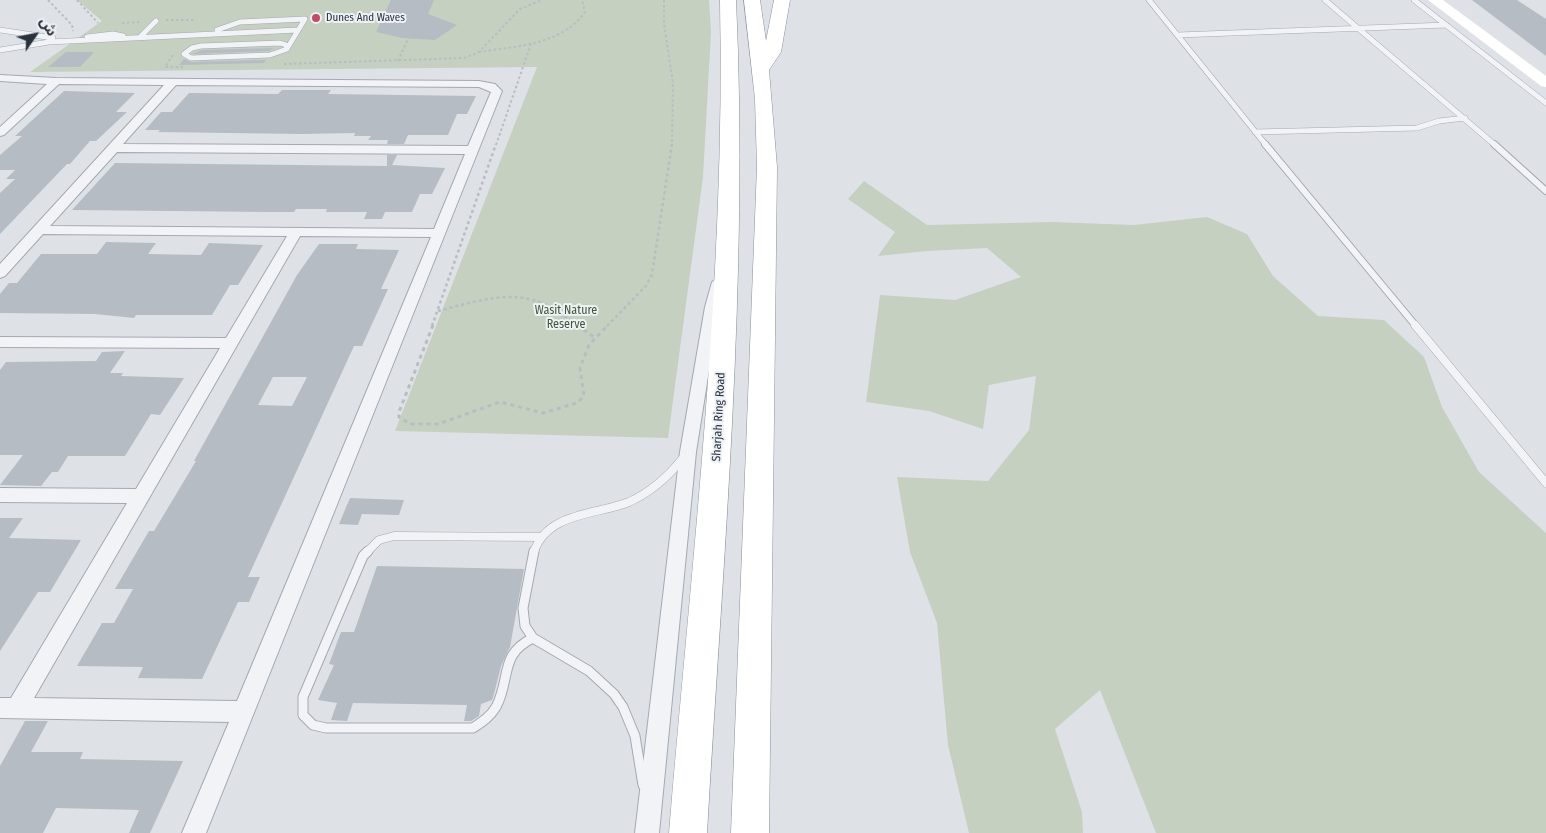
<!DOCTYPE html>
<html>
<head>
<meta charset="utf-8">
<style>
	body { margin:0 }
	#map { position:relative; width:1546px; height:833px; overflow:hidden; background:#dee2e7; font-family:"Fira Sans Condensed","Noto Sans Arabic",sans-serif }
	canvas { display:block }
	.north { position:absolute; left:10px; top:10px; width:50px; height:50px; -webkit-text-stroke:4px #eef1f5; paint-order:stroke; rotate:57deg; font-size:14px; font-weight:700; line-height:20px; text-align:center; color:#29313d }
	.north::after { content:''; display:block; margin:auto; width:18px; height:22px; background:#29313d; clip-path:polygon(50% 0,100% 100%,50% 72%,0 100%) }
</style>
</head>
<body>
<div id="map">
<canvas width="1546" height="833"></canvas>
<div class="north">ش</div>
</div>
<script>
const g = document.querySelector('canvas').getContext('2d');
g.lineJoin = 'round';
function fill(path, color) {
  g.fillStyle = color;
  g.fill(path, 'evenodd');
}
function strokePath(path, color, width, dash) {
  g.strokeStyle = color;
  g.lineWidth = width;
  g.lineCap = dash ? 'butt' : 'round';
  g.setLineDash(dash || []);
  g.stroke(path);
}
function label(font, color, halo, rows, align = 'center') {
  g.font = font + ' "Fira Sans Condensed",sans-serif';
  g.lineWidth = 4;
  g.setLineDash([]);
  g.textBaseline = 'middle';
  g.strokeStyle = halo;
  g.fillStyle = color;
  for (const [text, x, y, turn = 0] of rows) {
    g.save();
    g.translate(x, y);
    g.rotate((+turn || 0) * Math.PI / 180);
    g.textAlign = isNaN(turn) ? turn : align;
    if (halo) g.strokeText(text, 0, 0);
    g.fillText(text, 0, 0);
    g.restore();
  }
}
const green = new Path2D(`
	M77 0H709L711 32 703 177 668 438 395 431 537 67 30 72 102 21Z
	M864 181 927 225 1052 222 1134 225 1207 217 1247 234 1273 276 1318 316 1384 320 1424 357 1442 407 1479 472 1546 533V833H1156L1100 690 1055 729 1082 812 1083 833H969L948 745 937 623 910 552 897 477 988 481 1029 430 1036 376 989 385 983 429 929 411 866 402 880 295 955 300 1021 277 987 248 927 251 878 256 895 232 848 199Z`);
const building = new Path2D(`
	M391 0H434L428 14 457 25 435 40 402 38 376 32Z
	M1472 0H1517L1546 19V56Z
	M274 48 269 51 192 54 202 50Z
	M66 52H94L80 67H48Z
	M184 59 191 62 266 60 264 63 179 65Z
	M282 90H331L328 94 476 96 467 114H457L448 135H408L404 144H387L388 140H368L371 136H354L355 133 302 134 158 132 160 130H145L161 112H172L189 93 278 94Z
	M64 91 135 93 116 112H127L96 141H90L70 164H67L0 234V193L15 179H6L15 170H0V155L22 136H15Z
	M387 155H397L392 165 445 168 432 194H420L412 212H385L382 219H364L367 212H326L327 209H296L294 212H267L72 210 115 163 387 166Z
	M106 242 156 243 148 254 201 255 209 243 263 245 238 285H230L212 315H136L134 318 95 314 0 313V294L9 283H17L41 254H97Z
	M319 244H358L356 249 399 250 381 289H388L362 346H354L248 577H260L249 602H238L202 679 138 678 143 667 77 666 102 623H114L133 589H115L149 531H154L196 461H194L297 275ZM273 377H307L292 406 258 405Z
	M125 351 110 373H123L121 376 184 378 160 415 151 414 125 456H68L58 472H52L41 486 0 485 23 455H0V370L6 362 96 361 102 352Z
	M350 498 404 500 399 515 362 514 358 525 339 524Z
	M0 518H23L9 538 81 540 50 592H38L0 651Z
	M377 566 524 569 510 647 501 666 494 694 492 700 481 704 479 716 471 721H464L467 705 353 703 347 721 331 720 337 703 318 700 334 665 329 664 341 632H354Z
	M25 721H48L31 752H83L80 759 183 761 150 833H129L139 810 56 808 43 833H0V766Z`);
const pathFar2 = new Path2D(`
	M48 0 72 25 73 31
	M77 0 98 23
	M664 0V24L673 83 672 145
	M166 20H196
	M122 23 140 22
	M479 52C516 46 562 45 585 12L582 0
	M173 55 165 67H184
	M398 61 411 32
	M284 64 464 58 479 52 520 9 542 0
	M496 145 531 44`);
const pathFar1 = new Path2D(`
	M438 311C471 303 509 289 542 303 555 308 567 318 578 326
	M432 326 496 144
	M607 326 646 286 652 274 672 144`);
const path = new Path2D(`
	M433 325 399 412V417L410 424H438L500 402 543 413 577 403 584 396 580 368 589 345 608 325
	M577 325 594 337`);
const laneFar3 = new Path2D(`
	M1149 0 1266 145
	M1325 0 1495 145
	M1414 0 1546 103
	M0 30 53 38
	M217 30 240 22 305 19 288 47
	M1178 35 1446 25
	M141 36 156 21
	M87 37 113 34 123 36
	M280 43 286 45 287 49 270 55 191 58 184 54 192 48 201 46Z
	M0 50 49 42 298 30
	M1255 132 1417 128 1439 121 1465 118`);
const laneFar2 = new Path2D(`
	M1265 144 1416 326
	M1494 144 1546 191`);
const laneFar1 = new Path2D(`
	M1415 325 1546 483
	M367 552 379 540 394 536 541 537
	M534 552C547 512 597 515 629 502 651 492 668 477 683 458`);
const lane = new Path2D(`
	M368 551 363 556 303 697V715L313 725 326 728H473C482 722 490 717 496 707 511 679 499 654 533 638
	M534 551 523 608 525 626 533 638 589 671 614 694 623 707 635 736 643 785`);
const street = new Path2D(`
	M0 75 56 78 479 81 495 84 502 91 206 833H182L229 722 0 718V698H11L127 503 0 502V488L136 489 220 348 0 347V337L226 338 287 236 43 234 5 276 0 278V264L164 85 59 84 4 135 0 136V127L47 84 0 81ZM176 85 479 87 491 92 468 146 123 144ZM117 152 465 154 434 229 50 226ZM300 236 431 237 237 701 34 698Z
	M719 277 726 282 719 307 696 452 659 833H635L680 452 705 307 712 282Z`);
const secondary = new Path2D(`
	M1428 0H1443L1546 76V87L1541 86Z`);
const highway = new Path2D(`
	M720 0H736C749 278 723 556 707 833H669C692 556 726 278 720 0Z
	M744 0H760L766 41 774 0H790L781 52 769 70 777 167 769 833H731L757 167 755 99Z`);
const markers = [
	[316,18,5,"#c44b66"]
];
const farPoinames = [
	["Dunes And Waves",326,18]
];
const parkNames = [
	["Wasit Nature",566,311],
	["Reserve",566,325]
];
const streetNames = [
	["Sharjah Ring Road",719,417,-87]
];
fill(green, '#c5d0c0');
fill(building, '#b6bcc3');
strokePath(laneFar3, '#a4a9b1', 6);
strokePath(laneFar2, '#a4a9b1', 8);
strokePath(laneFar1, '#a4a9b1', 9);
strokePath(lane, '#a4a9b1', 11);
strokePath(street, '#a4a9b1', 2);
strokePath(highway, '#87919c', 1);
strokePath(pathFar2, '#b9bdc2', 2, [2.5, 2.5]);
strokePath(pathFar1, '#b9bdc2', 2.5, [3, 3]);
strokePath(path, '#b9bdc2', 3, [4, 4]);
strokePath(laneFar3, '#f1f3f6', 5);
strokePath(laneFar2, '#f1f3f6', 6);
strokePath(laneFar1, '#f1f3f6', 8);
strokePath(lane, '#f1f3f6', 9);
fill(street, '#f1f3f6');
fill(secondary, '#fff');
fill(highway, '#fff');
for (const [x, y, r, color] of markers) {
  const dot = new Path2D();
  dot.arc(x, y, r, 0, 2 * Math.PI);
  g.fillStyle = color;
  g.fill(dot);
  strokePath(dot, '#eef1f5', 2);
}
label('11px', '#29313d', '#eef1f5', farPoinames, 'left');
label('12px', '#3f5737', '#eef1f5', parkNames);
label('12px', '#29313d', '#eef1f5', streetNames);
</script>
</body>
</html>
